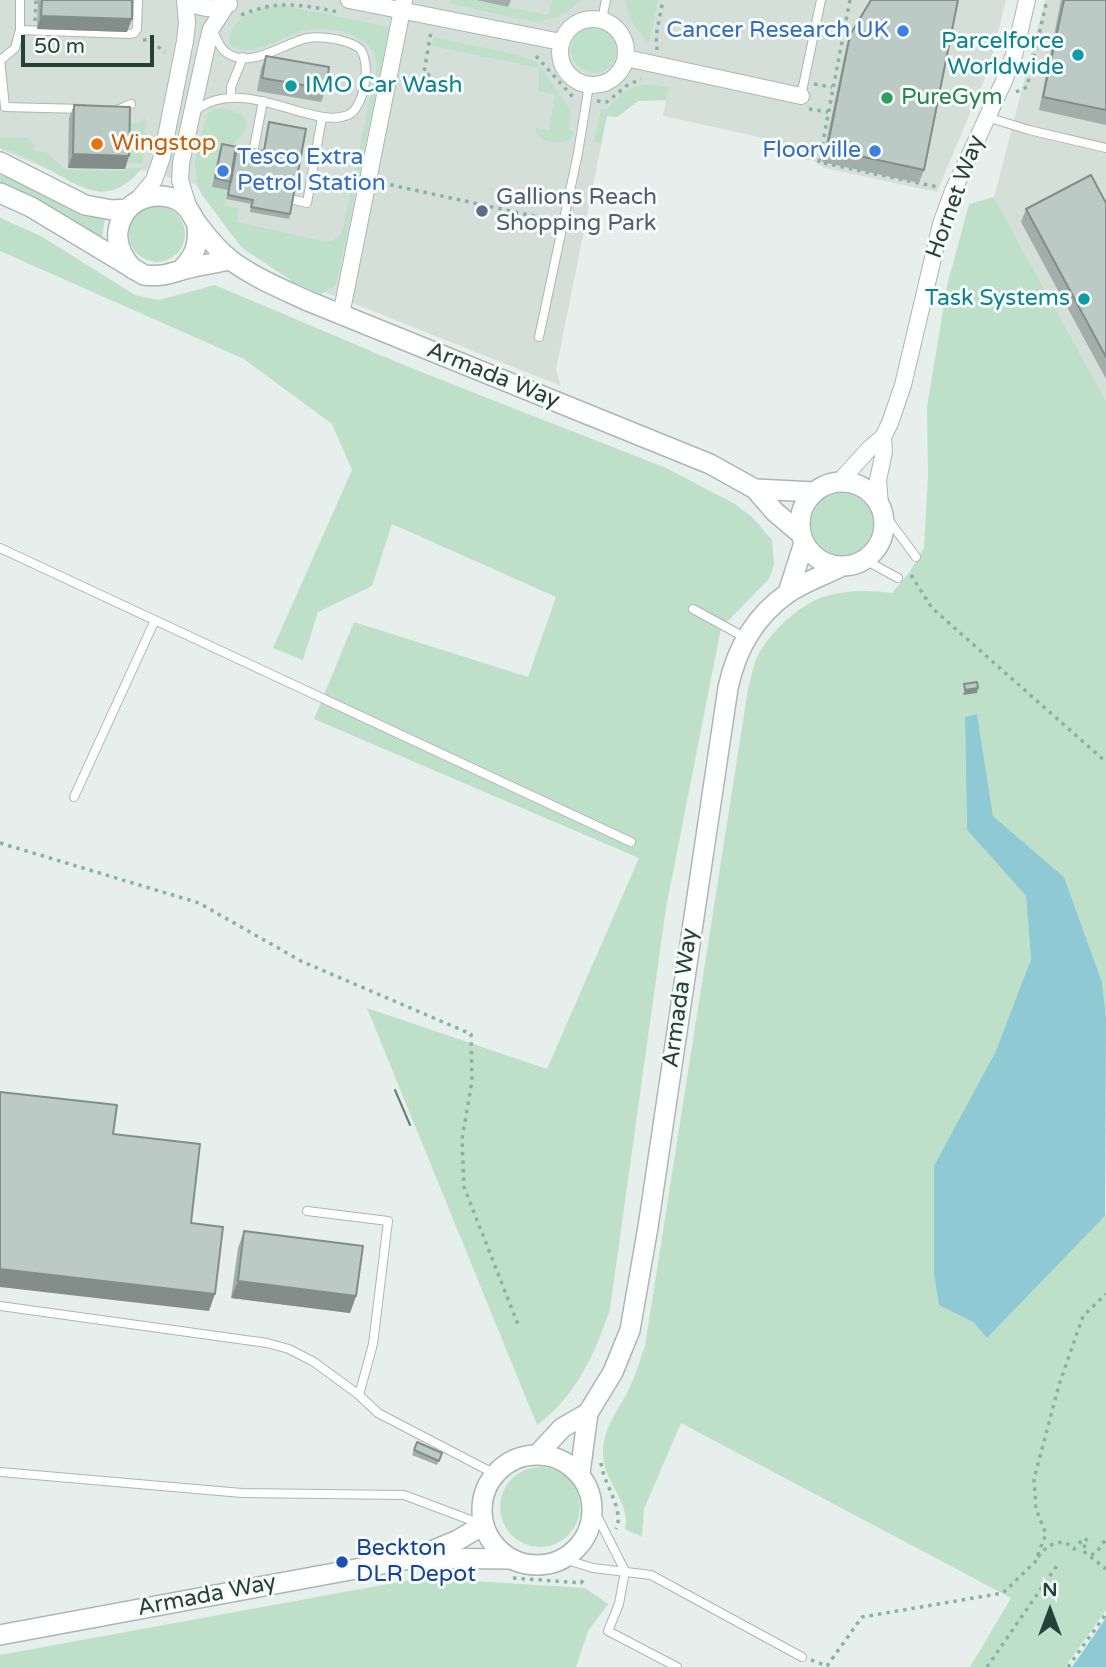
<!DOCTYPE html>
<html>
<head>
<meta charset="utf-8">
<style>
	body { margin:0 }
	#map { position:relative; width:1106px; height:1667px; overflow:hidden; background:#e6efeb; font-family:"Varela Round",sans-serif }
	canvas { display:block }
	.north { position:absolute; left:1015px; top:1576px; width:70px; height:70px; -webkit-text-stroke:5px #f7fbf9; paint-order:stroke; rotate:0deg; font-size:19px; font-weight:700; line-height:28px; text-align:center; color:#24423a }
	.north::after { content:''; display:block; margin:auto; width:24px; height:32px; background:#24423a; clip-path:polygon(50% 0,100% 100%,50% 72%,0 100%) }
	.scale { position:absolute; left:21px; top:35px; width:133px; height:32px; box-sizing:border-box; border:4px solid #24423a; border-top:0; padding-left:9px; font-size:21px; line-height:24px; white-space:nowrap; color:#24423a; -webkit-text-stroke:5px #f7fbf9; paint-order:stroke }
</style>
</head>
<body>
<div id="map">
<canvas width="1106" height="1667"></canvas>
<div class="north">N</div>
<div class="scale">50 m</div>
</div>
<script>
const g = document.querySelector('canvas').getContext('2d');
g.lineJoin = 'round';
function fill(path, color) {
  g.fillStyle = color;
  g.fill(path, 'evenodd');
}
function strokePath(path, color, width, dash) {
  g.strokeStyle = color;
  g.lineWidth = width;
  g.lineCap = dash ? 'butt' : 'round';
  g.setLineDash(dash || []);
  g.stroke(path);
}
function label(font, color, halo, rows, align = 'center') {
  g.font = font + ' "Varela Round",sans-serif';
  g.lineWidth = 6;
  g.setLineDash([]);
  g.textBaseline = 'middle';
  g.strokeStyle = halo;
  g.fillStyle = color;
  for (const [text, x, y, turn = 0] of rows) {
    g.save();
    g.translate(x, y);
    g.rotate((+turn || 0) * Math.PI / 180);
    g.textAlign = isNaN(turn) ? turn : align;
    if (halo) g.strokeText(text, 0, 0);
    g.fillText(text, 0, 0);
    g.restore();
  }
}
const built = new Path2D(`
	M0 0H1006L989 68 937 192 824 168 813 160H804L794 155 782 142 663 116 666 100 638 101 617 117 607 116 556 370 561 386 322 291 232 235 195 184 141 170 131 180 117 189 100 192 0 149Z
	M1045 0H1106V401L994 197Z`);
const green = new Path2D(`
	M449 0H473L548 15 552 0H581C568 13 553 20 535 22L451 4Z
	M625 0H658L649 43C638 32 627 16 625 0Z
	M283 5 389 27 339 272 335 286 321 294 295 283 242 248 202 195 197 183 195 160 207 114 214 109 223 108 239 113 246 120C248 136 237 138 230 149 223 161 218 175 212 187L227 190 224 206 239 208 237 222 322 241H331L342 234 377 65C374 34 333 26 307 30 281 35 256 60 229 45 228 17 260 6 283 5Z
	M571 50a23 23 0 1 1 46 0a23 23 0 1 1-46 0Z
	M433 37 522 56 537 62 570 109 569 130 575 132C569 147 544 144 536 133V128L549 130 555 95 539 91V68L432 46Z
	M639 85H657L669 88 666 100 638 101 617 117 607 116 601 144 594 142 601 109H607L622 93Z
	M146 117 143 163H127L128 123H138Z
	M0 137 28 138 34 145V151L46 152 66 170 126 171V168H141C107 214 74 182 36 162 25 156 12 152 0 148Z
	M0 175 13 179 82 216 105 218 102 238 15 188 0 183Z
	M994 197 1106 401V1017L1102 982 1064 877 993 816 977 715 965 717 967 830 1026 896 1031 959 995 1053 940 1305 973 1322 987 1338 1105 1216 1106 1212V1610L1065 1667H970L1011 1598 681 1423 644 1509 642 1537 625 1529C631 1506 608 1485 604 1463 599 1431 617 1414 630 1387 636 1374 640 1360 645 1346L748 689C750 681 752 671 755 662 765 636 799 604 826 596 847 590 870 590 892 593L909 573 924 548 928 475 927 407 947 286 969 204Z
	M129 234a28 28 0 1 1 56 0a28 28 0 1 1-56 0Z
	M0 218 41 236 135 295 159 300 215 285 411 368 666 468 735 504 753 518 772 540 774 565 769 579 721 628 666 908 610 1309C596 1352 575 1398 537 1425L367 1008 547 1069 639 858 314 719 354 622 528 677 556 597 392 524 372 586 318 612 303 660 273 648 352 470 332 424 244 359 0 251Z
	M811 524a31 31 0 1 1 62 0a31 31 0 1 1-62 0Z
	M500 1507a40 40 0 1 1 80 0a40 40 0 1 1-80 0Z
	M442 1579 585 1588 608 1604 588 1631 576 1667H0V1655L410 1580Z`);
const water = new Path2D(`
	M977 714 993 816 1064 877 1102 982 1106 1017 1105 1216 987 1338 973 1322 939 1305 934 1273V1166L995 1053 1031 959 1026 896 967 830 965 717Z
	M1106 1618V1667H1072Z`);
const path = new Path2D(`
	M850 0 819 162 938 187
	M241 15C277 0 299 4 338 12
	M35 21 36 0
	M143 40H149L165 52
	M657 50 656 36 663 0
	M536 56 573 97 576 98
	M430 76 424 72 431 32
	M814 84 832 87
	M1016 92 1027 87 1047 0
	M597 101 607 102 626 86 641 79
	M809 109 828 112
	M382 183 552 220
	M911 575 932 608 1106 762
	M0 843 199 903 301 961 471 1034 472 1081 462 1139 464 1187 519 1327
	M601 1463C603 1483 625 1510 616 1529
	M1091 1555 1096 1553 1106 1539
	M1038 1557C1046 1547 1052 1542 1065 1542L1074 1549 1084 1538 1088 1541 1082 1550 1106 1569
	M513 1578 581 1583 586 1577
	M811 1660 827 1666 862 1617 1003 1593 1035 1562 1046 1534 1036 1509 1034 1479 1059 1385 1083 1316 1106 1294
	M987 1667 1058 1564
	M1068 1667 1106 1614`);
const service = new Path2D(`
	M602 19 606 0
	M20 30 130 34 134 33 137 29 138 0
	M0 59 5 107 83 109
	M1 60 15 48 20 30V0
	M801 96 821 0
	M231 98V87L243 57
	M117 110 131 104
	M195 111C226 86 267 102 301 112 316 116 334 121 348 115 365 108 372 60 359 48 353 43 343 41 335 39 326 38 317 36 308 38 285 42 251 70 227 53 220 49 217 39 213 32
	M987 117 1029 130 1106 148
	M252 158 263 101
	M282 197 307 203 322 117
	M539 337 578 153 589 85
	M884 514 916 557
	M0 548 631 842
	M865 560 898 578
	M693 609 746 638
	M74 797 155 620
	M307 1211 388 1221 373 1344 359 1395
	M0 1306 267 1343 289 1349 314 1362 359 1395 378 1413 495 1474
	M0 1472 242 1493 404 1495 481 1524
	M593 1508 625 1571 619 1604 608 1631 677 1667
	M564 1559 593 1568 651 1575 802 1657`);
const minor = new Path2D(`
	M185 0C200 9 213 11 229 4
	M349 0 561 42
	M560 52a33 33 0 1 1 66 0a33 33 0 1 1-66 0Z
	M626 58 801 96
	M135 203 154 180 162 157 185 41 187 23 185 0
	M189 209 180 180 181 163 207 45 211 29 226 6
	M341 315 404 0
	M840 481 870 448 883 437 890 423 903 385 941 224 953 191 1004 81 1015 52 1027 0
	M880 505 878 480 884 452 883 437`);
const tertiary = new Path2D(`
	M0 162 85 205 112 210 128 209
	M0 193 31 207 144 275C160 277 168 274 182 270 198 265 215 263 231 260
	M133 269C123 258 116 246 118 231 120 218 127 207 138 201 154 193 175 194 187 208 192 213 194 221 199 226 208 238 220 252 232 261 255 278 282 289 308 301L710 464 755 489 775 512 801 534
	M181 270C195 256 199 245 197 225
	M800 524a42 42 0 1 1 84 0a42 42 0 1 1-84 0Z
	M755 489 814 492
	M788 593 804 543
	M538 1454 562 1428 588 1413 613 1372 630 1330 648 1227 728 688C736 650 755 616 788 593 804 582 825 575 842 566
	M482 1510a55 55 0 1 1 110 0a55 55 0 1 1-110 0Z
	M580 1473 588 1413
	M422 1555 458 1540 483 1525
	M0 1635 415 1558 511 1559`);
const tram = new Path2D(`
	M395 1090 410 1125`);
const wall = new Path2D(`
	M38 0H132L127 32 37 29Z
	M476 0H511L508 7Z
	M1061 0H1106V125L1039 110Z
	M870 3 924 170 919 183 822 162 846 48 850 35Z
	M266 56 326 89 321 102 257 91 261 69Z
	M74 105 125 169 68 168 69 118Z
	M269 122 290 214 289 219 250 212 251 204 226 199 228 190 212 187 219 152 222 144 263 151Z
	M1106 203V379L1021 222 1026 209Z
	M244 1231 356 1296 350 1313 231 1298 238 1248Z
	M417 1442 442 1453 437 1465 412 1455Z`);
const shadedWall = new Path2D(`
	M41 16 132 19 127 32 37 29Z
	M73 154 129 156 125 169 68 168Z
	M978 688 977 693 963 695 965 690Z
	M0 1269 215 1294 209 1311 0 1287Z
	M238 1281 356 1296 350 1313 231 1298Z`);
const building = new Path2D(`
	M42 0H132V19L41 16Z
	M871 0H958L924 170 827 149 850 35Z
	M1064 0H1106V110L1043 97Z
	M266 56 329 67 326 89 262 78Z
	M74 105 130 107 129 156 73 154Z
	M269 122 306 129 290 214 251 207 253 200 228 195 236 146 264 151Z
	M222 144 237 147 231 182 215 178Z
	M1091 175 1106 203V357L1026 209Z
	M977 682 978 688 965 690 964 684Z
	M0 1092 117 1105 113 1134 200 1144 191 1223 223 1227 215 1294 0 1269Z
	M244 1231 363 1246 356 1296 238 1281Z
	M417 1442 442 1453 439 1461 414 1450Z`);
const markers = [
	[903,31,7,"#3f7fe0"],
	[1078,55,7,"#0f9aa8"],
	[291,86,7,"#0f9aa8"],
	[887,98,7,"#2e9e5b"],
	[97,144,7,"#e8710a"],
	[875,151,7,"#3f7fe0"],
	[223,171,7,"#3f7fe0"],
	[482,211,7,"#5c6f8a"],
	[1084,299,7,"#0f9aa8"],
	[342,1562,7,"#1a4fb4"]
];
const shopNames = [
	["Cancer Research UK",889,31],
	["Floorville",861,151],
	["Tesco Extra",237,158,"left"],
	["Petrol Station",237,184,"left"]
];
const cultureNames = [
	["Parcelforce",1064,42],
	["Worldwide",1064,68],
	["IMO Car Wash",305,86,"left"],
	["Task Systems",1070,299]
];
const leisureNames = [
	["PureGym",901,98]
];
const foodNames = [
	["Wingstop",111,144]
];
const streetNames = [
	["Hornet Way",956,197,-70],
	["Armada Way",493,376,22],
	["Armada Way",681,998,-82],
	["Armada Way",207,1596,-11]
];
const serviceNames = [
	["Gallions Reach",496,198],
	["Shopping Park",496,224]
];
const transitNames = [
	["Beckton",356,1549],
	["DLR Depot",356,1575]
];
fill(built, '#d4dfda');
fill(green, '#bfe0c8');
fill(water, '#8ec9d4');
strokePath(service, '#a8b8b2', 10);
strokePath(minor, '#a8b8b2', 18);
strokePath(tertiary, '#a8b8b2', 22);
strokePath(path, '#86b3a5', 3.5, [3.5, 5]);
strokePath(service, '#fff', 8);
strokePath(minor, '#fff', 16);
strokePath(tertiary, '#fff', 19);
strokePath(tram, '#5f7d75', 2);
fill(wall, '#a1aea9');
fill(shadedWall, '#838d89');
fill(building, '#bbcac4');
strokePath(building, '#838d89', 2);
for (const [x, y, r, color] of markers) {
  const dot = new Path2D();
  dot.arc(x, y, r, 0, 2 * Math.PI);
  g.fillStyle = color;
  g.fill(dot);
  strokePath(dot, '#f7fbf9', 2.5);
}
label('23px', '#366cbe', '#f7fbf9', shopNames, 'right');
label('23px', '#0d838f', '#f7fbf9', cultureNames, 'right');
label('23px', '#27864d', '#f7fbf9', leisureNames, 'left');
label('23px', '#c56008', '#f7fbf9', foodNames, 'left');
label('23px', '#24423a', '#f7fbf9', streetNames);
label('23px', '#4e5e75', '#f7fbf9', serviceNames, 'left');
label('23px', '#164399', '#f7fbf9', transitNames, 'left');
</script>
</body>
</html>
